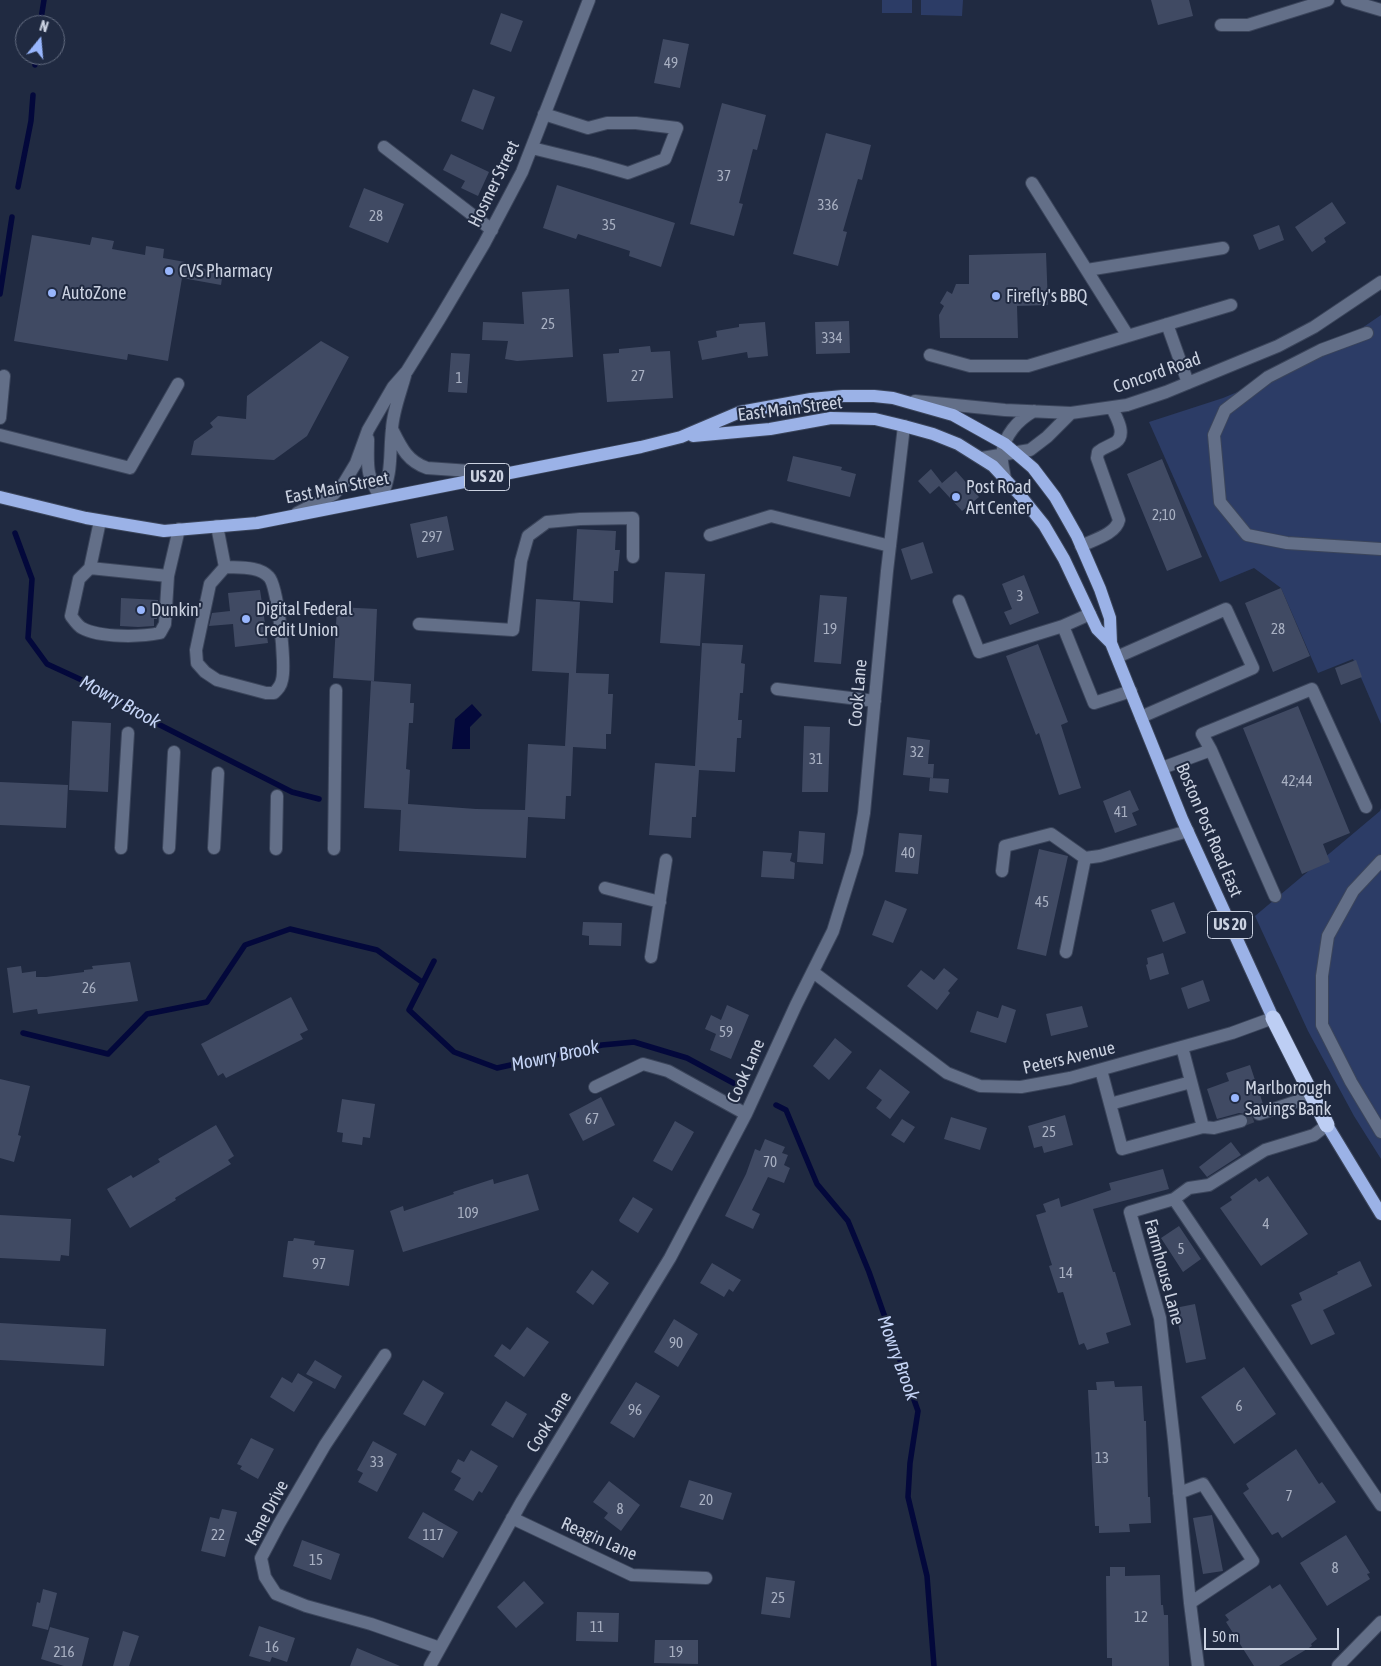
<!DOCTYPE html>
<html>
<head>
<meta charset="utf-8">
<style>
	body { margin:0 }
	#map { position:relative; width:1381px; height:1666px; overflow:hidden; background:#202a41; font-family:"Asap Condensed",sans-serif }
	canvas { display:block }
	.north { position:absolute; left:15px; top:15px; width:50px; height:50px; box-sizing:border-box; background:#202a41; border:1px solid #646d81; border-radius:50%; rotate:17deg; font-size:14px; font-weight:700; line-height:20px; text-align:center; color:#cbd2e1 }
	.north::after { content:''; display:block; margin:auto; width:18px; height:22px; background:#98b6fd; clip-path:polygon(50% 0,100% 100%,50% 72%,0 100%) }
	.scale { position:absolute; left:1204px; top:1628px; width:135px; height:22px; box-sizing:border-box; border:2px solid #cbd2e1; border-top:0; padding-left:6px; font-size:15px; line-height:18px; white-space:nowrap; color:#cbd2e1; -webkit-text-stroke:4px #202a41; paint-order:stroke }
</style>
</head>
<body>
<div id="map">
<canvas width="1381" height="1666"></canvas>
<div class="north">N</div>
<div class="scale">50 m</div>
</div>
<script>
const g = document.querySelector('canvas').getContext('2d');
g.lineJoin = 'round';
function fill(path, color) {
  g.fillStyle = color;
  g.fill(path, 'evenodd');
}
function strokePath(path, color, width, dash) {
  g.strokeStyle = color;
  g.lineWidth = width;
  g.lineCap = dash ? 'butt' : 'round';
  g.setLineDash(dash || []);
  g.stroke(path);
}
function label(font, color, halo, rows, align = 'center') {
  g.font = font + ' "Asap Condensed",sans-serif';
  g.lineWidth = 4;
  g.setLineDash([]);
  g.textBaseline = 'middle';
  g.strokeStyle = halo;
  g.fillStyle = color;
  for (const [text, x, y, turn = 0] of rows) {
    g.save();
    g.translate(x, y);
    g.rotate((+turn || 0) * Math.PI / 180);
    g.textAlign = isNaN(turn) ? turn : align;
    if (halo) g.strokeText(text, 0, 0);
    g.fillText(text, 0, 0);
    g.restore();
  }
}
const green = new Path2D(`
	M882 0H912V13H882Z
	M921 0H963L962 16 921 15Z
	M1381 315V724L1353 659 1318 673 1281 588 1254 568 1220 582 1149 422 1223 398 1259 383 1362 328Z
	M1381 808V1159L1354 1116 1308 1031 1255 916 1380 811Z`);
const water = new Path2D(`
	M472 704 482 715 470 727V749H452L455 719Z`);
const stream = new Path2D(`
	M40 25 44 0
	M35 65 36 55
	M18 187 31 121 33 95
	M0 294 12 217
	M15 533 32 579 28 638 47 664 110 693 156 723 292 792 319 799
	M434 961 409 1010 454 1052 497 1068 602 1045 634 1042 687 1058 737 1085
	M23 1033 108 1054 147 1014 207 1002 245 945 290 929 377 950 422 982
	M776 1105 786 1110 817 1184 848 1221 869 1272 918 1411 910 1463 908 1497 927 1576 934 1666`);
const building = new Path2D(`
	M1151 0H1189L1193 16 1158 25Z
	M501 13 523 21 511 52 490 44Z
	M663 39 689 44 680 88 654 83Z
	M473 89 495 97 483 130 461 121Z
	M722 103 766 115 757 150 753 149 739 203 743 204 734 236 690 224Z
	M826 133 871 145 862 180 858 179 843 231 847 232 838 266 793 254Z
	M451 154 489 172 478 196 461 188 465 181 443 170Z
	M557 185 675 223 661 267 629 256 630 251 578 234 576 239 543 228Z
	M364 188 404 204 388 243 349 227Z
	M1332 202 1346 223 1324 238 1326 242 1312 252 1295 227Z
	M1279 225 1284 240 1259 250 1253 235Z
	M32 235 90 245 92 237 114 241 112 249 145 255 146 246 164 249 163 258 185 262 184 265 223 272 221 285 182 278 168 361 128 354 127 360 14 341Z
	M1046 253 1048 305 1017 306 1018 338H940L939 315 944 306 940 303 947 291 952 294 956 284H969V255Z
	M569 289 573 357 517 361 505 359 508 341 482 340 483 322 524 324 522 292Z
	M849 321 850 353 816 354 815 322Z
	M765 322 768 356 748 358 747 352 702 360 698 341 717 337 716 331 739 327V324Z
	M321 341 349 357 307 436 274 460 191 455 194 441 213 427 210 423 218 416 246 419 247 396Z
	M650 346 651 352 670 351 673 398 607 402 603 354 619 353V349Z
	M451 353 470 354 467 393 448 392Z
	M793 456 842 467 841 470 856 474 850 497 787 481Z
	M1162 459 1202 557 1167 571 1127 474Z
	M931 469 942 483 941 484 956 471 979 497 962 511 939 486 930 494 918 481Z
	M447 516 454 550 417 558 410 524Z
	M577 529 616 531 615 550H620L618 571H614L613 603 573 600Z
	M923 542 933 573 911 580 901 549Z
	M665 572 705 574 700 646 660 643Z
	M1024 575 1039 613 1010 625 1004 612 1012 609 1002 584Z
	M1281 588 1310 656 1273 672 1245 603Z
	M260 590 268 643 235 647 233 624 209 626 212 613 230 611 228 593Z
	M820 595 847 597 841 664 814 662Z
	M121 598 158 600 157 619H154V626L138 627 120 626Z
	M536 599 580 602 576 673 609 674 608 694H613L611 734H606V749L573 747 571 796H566L565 819 528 817 526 858 399 851 401 810 364 808 371 681 411 684 410 703H414L413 723H409L406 769 410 770 408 804 476 809 525 810 528 744 565 746 569 673 532 671Z
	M337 607 377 609 374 681 333 678Z
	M702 643 743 645 741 663 745 664 743 693H740L738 720H742L741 738H737L735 772 699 770 696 817H692L691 838 649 835 655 763 695 766Z
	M1038 644 1068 722 1061 725 1081 788 1059 795 1039 733 1036 735 1006 656Z
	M1356 660 1362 677 1341 685 1335 668Z
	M1298 706 1350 833 1323 844 1330 862 1302 874 1243 728Z
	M72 721 111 723 108 792 69 790Z
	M804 726 830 727 828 792H802Z
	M907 737 930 740 928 764H934L933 778 903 775Z
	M930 778 949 779 948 793 929 791Z
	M0 782 68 785 66 828 0 825Z
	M1130 790 1139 810 1132 813 1137 825 1115 833 1103 801Z
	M799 831 825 833 823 864 797 862Z
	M899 833 922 835 918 874 895 872Z
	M1039 849 1068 856 1046 956 1017 949Z
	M763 851 792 853 790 861 795 863 794 879 761 877Z
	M885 900 907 909 893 943 872 935Z
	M1174 902 1186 933 1163 942 1151 910Z
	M583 922 622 923 621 946 589 945V936L582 935Z
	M1163 953 1169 974 1150 980 1146 965 1148 964 1147 958Z
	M130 962 138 1001 38 1014 37 1009 13 1013 7 968 21 966 22 973 36 971V977H46L84 972V970L93 969 92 966Z
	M944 968 958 979 948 991 950 993 937 1010 907 986 921 970 934 980Z
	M1203 980 1210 1001 1188 1009 1181 988Z
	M291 997 308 1030 300 1034 303 1039 226 1078 223 1073 218 1076 201 1044Z
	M727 1005 749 1015 731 1059 710 1050 716 1034 705 1029 711 1015 721 1020Z
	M1002 1005 1016 1010 1006 1043 970 1032 977 1011 998 1018Z
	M1082 1006 1088 1027 1051 1036 1046 1014Z
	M835 1038 852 1052 829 1080 813 1066Z
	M1250 1065 1263 1104 1256 1106 1251 1112 1245 1114 1239 1113 1217 1119 1207 1089 1229 1081 1226 1073Z
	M880 1069 910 1092 890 1119 876 1108 882 1100 866 1088Z
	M0 1079 30 1086 18 1135 21 1136 14 1162 0 1158Z
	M601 1097 615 1125 583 1141 569 1114Z
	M342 1099 375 1104 370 1138 363 1137 362 1145 342 1142 343 1133 337 1132Z
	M1065 1115 1073 1145 1044 1153 1042 1146 1034 1148 1028 1126Z
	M951 1117 987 1128 980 1150 944 1139Z
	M902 1119 915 1127 904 1143 891 1135Z
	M675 1121 694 1132 672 1171 653 1161Z
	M216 1125 234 1156 228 1160 231 1164 175 1198 176 1200 130 1228 107 1189 131 1175 133 1178 160 1162 158 1159Z
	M765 1139 785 1147 782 1153 788 1155 784 1165 790 1168 784 1183 768 1177 752 1210 760 1214 753 1229 725 1216 746 1174 755 1149 760 1151Z
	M1231 1142 1241 1155 1207 1177 1199 1167Z
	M1163 1169 1169 1189 1093 1209 1113 1272H1115L1131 1325 1106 1333 1109 1343 1087 1350 1084 1343 1079 1345 1063 1292 1058 1293 1049 1266 1052 1265 1036 1215 1046 1212 1043 1204 1059 1198 1061 1207 1111 1190 1109 1183Z
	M528 1174 539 1210 403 1252 390 1211 403 1206 404 1211 454 1194 453 1192 493 1179 494 1184Z
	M1268 1176 1308 1234 1261 1266 1220 1208 1232 1200 1230 1197 1256 1178 1259 1182Z
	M633 1197 653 1209 638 1233 620 1222 619 1220Z
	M0 1215 71 1219 69 1256 61 1255 60 1261 0 1258Z
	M1179 1226 1201 1259 1183 1272 1161 1238Z
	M294 1238 315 1241 314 1245 354 1250 349 1286 283 1277 288 1241H293Z
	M1360 1261 1372 1286 1323 1310 1335 1334 1311 1345 1291 1305 1302 1300 1299 1293 1338 1274 1337 1272Z
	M712 1263 741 1280 733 1292 729 1289 724 1297 700 1283Z
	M592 1270 609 1283 593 1305 576 1292Z
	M1195 1304 1206 1359 1186 1363 1175 1308Z
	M674 1319 698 1334 678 1367 654 1352Z
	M0 1323 106 1329 104 1366 0 1360Z
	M527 1327 549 1342 524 1377 494 1356 502 1344 510 1350Z
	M315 1360 342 1376 335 1389 306 1374Z
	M1244 1367 1276 1414 1234 1444 1201 1397Z
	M298 1373 313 1382 294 1412 270 1397 282 1377 292 1383Z
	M423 1380 444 1393 425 1426 403 1414Z
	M1114 1381 1115 1387 1142 1386 1144 1421H1146L1148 1497H1150L1151 1523 1129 1524 1130 1532 1099 1533V1526H1095L1088 1390H1097L1096 1382Z
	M636 1382 660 1396 634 1438 610 1423Z
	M506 1401 527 1414 513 1438 491 1425Z
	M251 1438 274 1449 258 1479 240 1469 242 1466 237 1464Z
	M373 1441 397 1454 377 1492 358 1482 363 1473 357 1470Z
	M1296 1449 1319 1484 1322 1482 1336 1502 1282 1538 1278 1532 1272 1535 1243 1493 1249 1489 1246 1484Z
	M471 1450 498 1466 482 1493 479 1491 473 1501 454 1490 461 1478 451 1472 458 1459 464 1462Z
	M689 1480 732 1493 723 1520 680 1507Z
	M609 1481 640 1505 621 1531 604 1518 608 1513 593 1502Z
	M222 1509 237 1512 225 1557 201 1551 210 1517 219 1519Z
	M423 1512 458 1532 443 1558 408 1538Z
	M1212 1515 1223 1571 1203 1574 1193 1518Z
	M1346 1535 1370 1573 1367 1574 1370 1579 1327 1606 1300 1563Z
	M302 1540 340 1554 331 1580 293 1566Z
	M1110 1567H1125V1576L1160 1575 1161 1605H1163L1164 1615H1168L1169 1666H1112V1658H1107L1106 1576H1110Z
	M766 1577 795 1581 790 1618 761 1614Z
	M524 1581 544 1603 516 1628 497 1607Z
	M1280 1584 1317 1639 1311 1644 1312 1646 1279 1666H1254L1226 1622 1229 1620 1225 1615 1270 1585 1272 1589Z
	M43 1589 57 1593 48 1630 32 1626 37 1602 40 1603Z
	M577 1612 619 1613 618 1642 576 1641Z
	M259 1626 295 1638 287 1662 272 1657 270 1662 249 1656Z
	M50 1627 89 1638 82 1666H64L41 1659Z
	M123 1631 139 1636 129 1666H113Z
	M655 1640H698V1664L654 1663Z
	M357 1648 400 1666H350Z`);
const minorTunnel = new Path2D(`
	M1241 1121 1259 1114`);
const minor = new Path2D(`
	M1347 0 1381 10
	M1221 25H1248L1328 0
	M384 147 492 230
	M532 148 593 163 628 173 665 159 677 128 636 123H607L588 128 544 114
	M1032 183 1128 336
	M1087 270 1223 248
	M1167 324 1188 383
	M1367 333 1321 350 1268 377 1225 410 1214 435 1220 502 1247 535 1287 543 1381 549
	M930 355 970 366H1028L1231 305
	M915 401 1005 410 1071 413 1127 405 1166 392 1278 346 1314 327 1381 282
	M0 418 4 376
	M392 429C401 447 407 461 427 468L499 473
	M0 435 130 468 178 384
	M368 439C368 467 365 473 381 498
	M982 458 1030 450 1047 437 1071 413
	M1005 479C1004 471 1001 462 1002 455 1004 435 1018 420 1034 411
	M381 498C393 471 389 457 392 429 393 411 400 394 405 376
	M297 513 334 494 344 483 356 463 368 430 393 387 407 371 440 318 484 244 522 172 589 0
	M100 521 90 568 168 576 179 529
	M217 526 225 567
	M710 535 771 516 890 546
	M1081 546C1093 540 1116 534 1119 520L1097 458 1098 452C1104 447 1110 446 1116 442 1127 434 1116 417 1112 408
	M225 567C239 568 259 566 269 577 278 586 286 666 282 680 281 686 278 689 274 693H266L217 680 205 672 197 663 196 650 210 584Z
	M90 568 79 579 71 616C74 620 78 626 82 628 100 638 141 637 160 633L165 624 168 576
	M959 601 979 652 1063 626 1090 614
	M419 624 513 630 521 561 528 536 547 522 580 519 633 518V557
	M1063 626 1094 703 1131 691
	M1117 657 1226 609 1253 668 1141 717
	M777 689 875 701
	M1211 750 1202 734 1312 689 1366 807
	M1162 768 1211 750 1275 896
	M121 848 128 733
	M169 848 174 752
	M214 848 218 773
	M276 849 277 796
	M334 849 336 690
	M1381 861 1353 891 1328 936 1322 976V1025L1351 1082 1381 1132
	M1002 871 1005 846 1051 834 1085 858
	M605 888 660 902
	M1066 952 1085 858 1100 856 1188 831
	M651 957 666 860
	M813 972 947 1073 980 1086 1021 1087 1070 1078 1232 1033 1273 1018
	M1182 1047 1203 1127
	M1101 1070 1122 1149 1203 1127 1214 1128 1241 1121
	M595 1087 643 1064 668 1071 746 1114
	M1110 1104 1191 1082
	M1259 1114 1298 1101 1310 1093
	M1174 1199 1189 1188 1209 1185 1265 1150 1314 1135 1327 1125
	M385 1355 325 1445 279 1524 261 1558 265 1577 276 1594 306 1606 371 1624 440 1648
	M1179 1493 1203 1484 1253 1561 1190 1603
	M512 1518 632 1575 706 1578
	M430 1666 522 1501 670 1258 746 1114 796 1005 833 931 857 853 864 813 887 571 904 426
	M1198 1666 1190 1603 1174 1440 1160 1318 1130 1212 1174 1199 1381 1505
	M1338 1666 1381 1622`);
const major = new Path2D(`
	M693 436 770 429 831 418 875 419 904 426 933 434 958 444 993 466 1019 494 1044 525 1064 559 1097 629 1111 643
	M0 497 86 518 164 531 257 523 641 447 681 437 740 412 811 399 843 396H874L893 398 953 415 1005 444 1033 468 1055 497 1077 536 1100 589 1110 618 1111 643 1182 819 1273 1018
	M1327 1125 1381 1214`);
const highway = new Path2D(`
	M1273 1018 1327 1125`);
const markers = [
	[169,271,5,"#98b6fd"],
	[52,293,5,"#98b6fd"],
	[996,296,5,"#98b6fd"],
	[956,497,5,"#98b6fd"],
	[141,610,5,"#98b6fd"],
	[246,619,5,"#98b6fd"],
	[1235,1098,5,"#98b6fd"]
];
const numberNames = [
	["49",671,63],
	["37",724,176],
	["336",828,205],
	["28",376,216],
	["35",609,225],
	["25",548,324],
	["334",832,338],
	["27",638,376],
	["1",459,378],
	["2;10",1164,515],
	["297",432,537],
	["3",1020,596],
	["19",830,629],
	["28",1278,629],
	["32",917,752],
	["31",816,759],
	["42;44",1297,781],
	["41",1121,812],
	["40",908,853],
	["45",1042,902],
	["26",89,988],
	["59",726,1032],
	["67",592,1119],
	["25",1049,1132],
	["70",770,1162],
	["109",468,1213],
	["4",1266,1224],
	["5",1181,1249],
	["97",319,1264],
	["14",1066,1273],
	["90",676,1343],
	["6",1239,1406],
	["96",635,1410],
	["13",1102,1458],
	["33",377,1462],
	["7",1289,1496],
	["20",706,1500],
	["8",620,1509],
	["22",218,1535],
	["117",433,1535],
	["15",316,1560],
	["8",1335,1568],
	["25",778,1598],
	["12",1141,1617],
	["11",597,1627],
	["16",272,1647],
	["216",64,1652],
	["19",676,1652]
];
const shields = [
	[487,477,45],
	[1230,925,45]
];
const shieldNames = [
	["US 20",487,477],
	["US 20",1230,925]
];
const streetNames = [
	["Hosmer Street",494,184,-64],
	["Concord Road",1157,373,-19],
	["East Main Street",790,409,-7],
	["East Main Street",337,488,-11],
	["Cook Lane",858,693,-85],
	["Boston Post Road East",1209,830,67],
	["Peters Avenue",1069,1058,-13],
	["Cook Lane",746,1071,-66],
	["Farmhouse Lane",1164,1272,75],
	["Cook Lane",549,1422,-58],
	["Kane Drive",267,1513,-62],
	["Reagin Lane",599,1539,24]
];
const poiNames = [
	["CVS Pharmacy",179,271],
	["AutoZone",62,293],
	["Firefly's BBQ",1006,296],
	["Post Road",966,487],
	["Art Center",966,508],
	["Digital Federal",256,609],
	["Credit Union",256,630],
	["Dunkin'",151,610],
	["Marlborough",1245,1088],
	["Savings Bank",1245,1109]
];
const waterNames = [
	["Mowry Brook",120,702,29],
	["Mowry Brook",555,1056,-12],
	["Mowry Brook",898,1358,70]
];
fill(green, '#2c3c66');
fill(water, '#03083b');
strokePath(stream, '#03083b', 5.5);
fill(building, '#404a63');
strokePath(minorTunnel, '#3a4359', 12, [12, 6]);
strokePath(minor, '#3b455b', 14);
strokePath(major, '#3b455b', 14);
strokePath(highway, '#3b455b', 17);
strokePath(minor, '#636f88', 12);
strokePath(major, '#9bb2e7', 12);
strokePath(highway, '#bdcef4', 15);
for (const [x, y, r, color] of markers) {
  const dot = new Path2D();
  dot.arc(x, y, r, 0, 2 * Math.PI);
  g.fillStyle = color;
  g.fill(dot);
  strokePath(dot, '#202a41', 2);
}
label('15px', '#a8b0c2', null, numberNames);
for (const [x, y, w] of shields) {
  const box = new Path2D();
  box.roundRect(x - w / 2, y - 13.5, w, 27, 4);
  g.fillStyle = '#202a41';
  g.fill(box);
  strokePath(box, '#cbd2e1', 1);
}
label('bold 16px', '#cbd2e1', null, shieldNames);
label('18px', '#cbd2e1', '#202a41', streetNames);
label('18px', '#cbd2e1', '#202a41', poiNames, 'left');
label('italic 19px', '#c5d4f6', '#202a41', waterNames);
</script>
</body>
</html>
